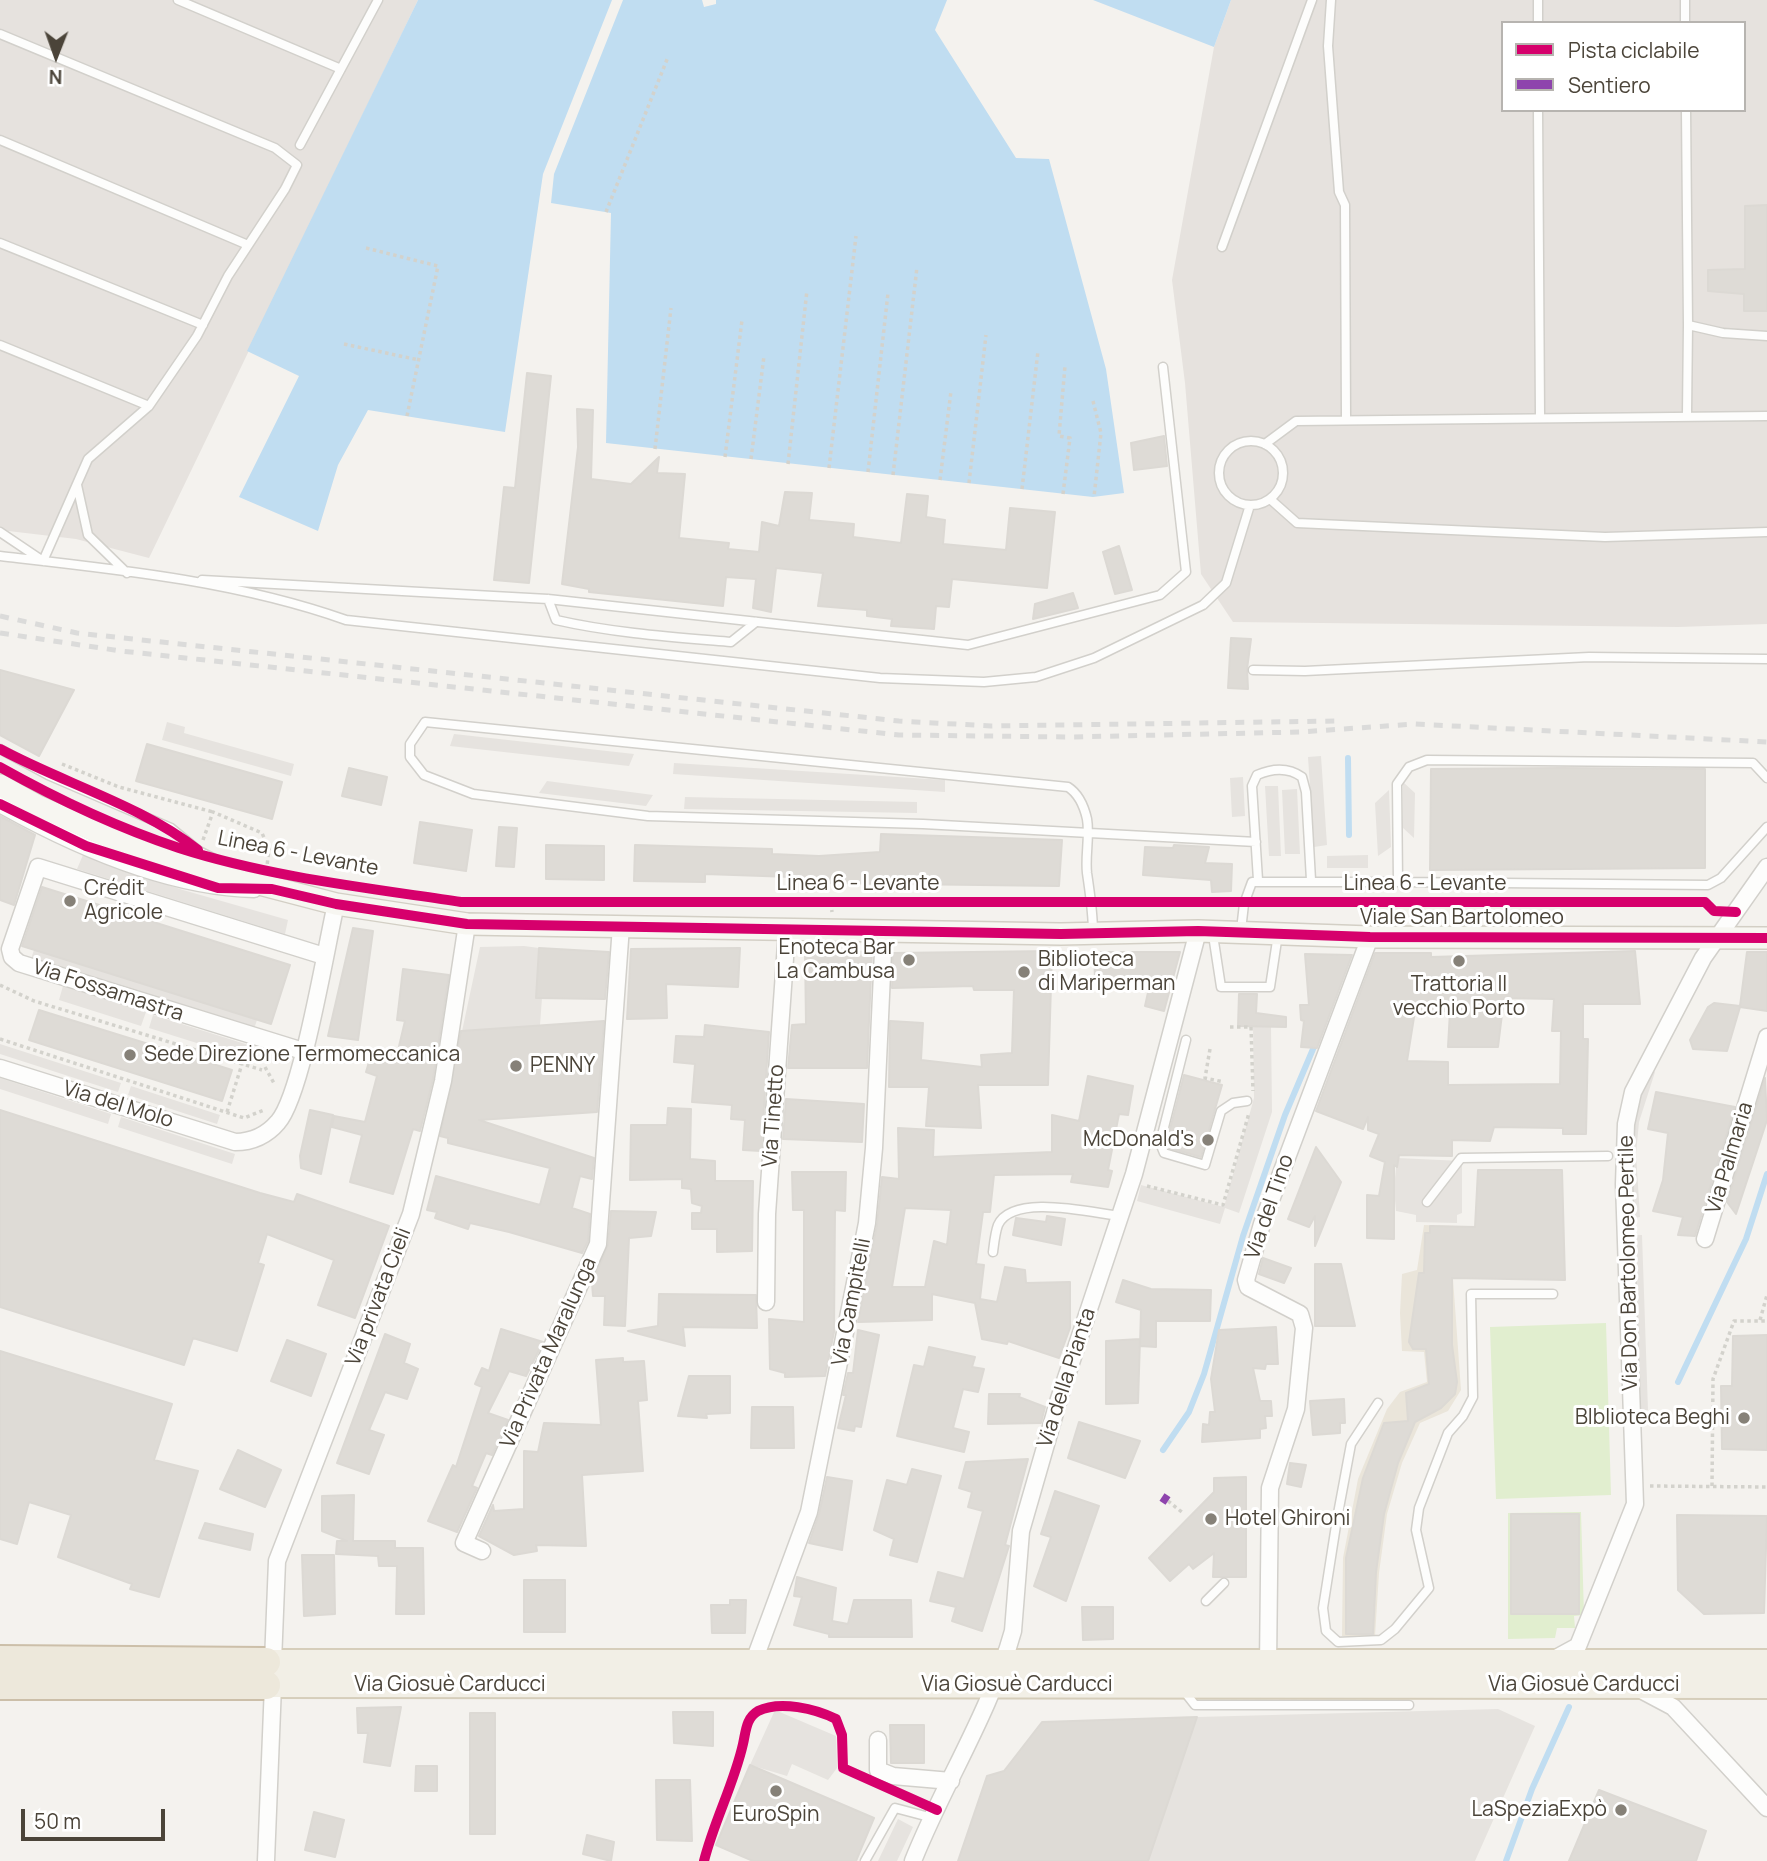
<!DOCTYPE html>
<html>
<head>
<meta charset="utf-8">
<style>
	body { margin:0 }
	#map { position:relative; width:1767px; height:1861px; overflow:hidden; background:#f4f2ee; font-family:Manrope,sans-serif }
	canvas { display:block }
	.legend { position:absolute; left:1501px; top:21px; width:245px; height:91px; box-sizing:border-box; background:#fff; border:2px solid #b7b4b0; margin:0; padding:9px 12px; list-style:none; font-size:21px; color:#4b4439 }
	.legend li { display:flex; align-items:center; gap:14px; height:35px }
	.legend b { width:35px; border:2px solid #b7b4b0 }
	.north { position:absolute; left:21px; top:21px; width:70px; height:70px; -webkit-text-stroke:5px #fff; paint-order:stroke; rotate:181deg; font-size:19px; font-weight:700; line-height:28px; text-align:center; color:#4b4439 }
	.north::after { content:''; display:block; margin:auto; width:24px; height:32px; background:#4b4439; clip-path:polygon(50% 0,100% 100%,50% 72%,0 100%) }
	.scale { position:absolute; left:21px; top:1809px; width:144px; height:32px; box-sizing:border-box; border:4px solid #4b4439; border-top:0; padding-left:9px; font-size:21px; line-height:24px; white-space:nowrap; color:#4b4439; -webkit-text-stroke:5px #fff; paint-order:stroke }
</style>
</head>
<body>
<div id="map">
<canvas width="1767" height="1861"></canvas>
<ul class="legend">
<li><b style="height:9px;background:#d6006c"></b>Pista ciclabile</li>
<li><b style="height:9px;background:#8e44ad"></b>Sentiero</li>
</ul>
<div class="north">N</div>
<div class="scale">50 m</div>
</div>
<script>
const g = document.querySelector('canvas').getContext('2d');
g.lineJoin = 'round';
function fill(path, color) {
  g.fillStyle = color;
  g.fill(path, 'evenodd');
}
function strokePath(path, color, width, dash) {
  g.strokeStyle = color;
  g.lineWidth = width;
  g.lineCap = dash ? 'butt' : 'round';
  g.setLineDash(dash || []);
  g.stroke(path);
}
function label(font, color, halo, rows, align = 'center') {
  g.font = font + ' Manrope,sans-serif';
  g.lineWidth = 6;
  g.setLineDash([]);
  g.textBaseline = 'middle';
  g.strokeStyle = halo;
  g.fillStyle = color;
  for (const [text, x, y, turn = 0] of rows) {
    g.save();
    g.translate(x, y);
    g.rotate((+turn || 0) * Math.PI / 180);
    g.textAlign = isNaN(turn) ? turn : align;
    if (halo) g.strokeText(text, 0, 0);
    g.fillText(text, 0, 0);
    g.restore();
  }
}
const industrial = new Path2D(`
	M0 0H418L149 558 76 539 0 530Z
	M1231 0H1767V624L1678 627 1233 622 1201 574 1185 383 1172 280 1214 47ZM1503 23H1744V110H1503Z`);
const education = new Path2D(`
	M1424 1225 1456 1226 1452 1265 1461 1390 1448 1411 1420 1423 1402 1463 1387 1514 1379 1573 1375 1636H1342L1343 1558 1358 1479 1387 1409 1400 1392 1427 1382 1424 1352 1402 1351 1400 1313 1402 1274 1417 1270Z`);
const green = new Path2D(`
	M1606 1323 1611 1495 1496 1499 1490 1327Z
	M1581 1512 1584 1615 1574 1616 1575 1628H1557L1555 1638 1508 1639V1513Z`);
const parking = new Path2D(`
	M167 722 185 727 184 733 294 764 291 776 162 740Z
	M454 734 634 754 629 766 450 746Z
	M1321 756 1327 845 1314 847 1308 757Z
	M674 763 945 780V792L673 774Z
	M1243 777 1245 816 1232 817 1230 778Z
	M547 781 653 795 646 806 539 793Z
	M1403 782 1415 793 1414 838 1403 828Z
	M1265 786H1278L1281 856H1269Z
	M1297 789 1300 854H1285L1282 790Z
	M1389 790 1391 847 1378 856 1375 803Z
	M685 797 917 802V813L684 809Z
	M83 855 183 890 288 920 285 934 77 869Z
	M1368 855V868H1327V856Z
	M524 946 539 948 536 997 542 998 540 1025 469 1031 461 1036 480 947Z
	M34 950 257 1020 254 1029 31 959Z
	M63 986 146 1012 141 1026 59 1000Z
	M153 1015 258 1048 254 1061 149 1028Z
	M1253 1026 1271 1027 1272 1112 1239 1213 1225 1208 1220 1224 1137 1201 1141 1185 1224 1207 1254 1098Z
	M0 1044 121 1083 118 1092 0 1054Z
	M1650 1069 1655 1072 1639 1122 1636 1154 1640 1217 1634 1218 1631 1154 1633 1121Z
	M0 1078 111 1114 108 1124 0 1089Z
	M131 1086 220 1115 217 1124 128 1095Z
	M121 1117 235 1154 232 1164 118 1127Z
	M1397 1158 1462 1161V1213L1457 1215V1223L1416 1222V1215L1396 1211 1394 1188Z
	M1635 1235H1642L1648 1410H1641Z
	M1498 1709 1535 1726 1475 1861H1148L1197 1717Z
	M775 1710 836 1736 837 1768 828 1780 792 1764 787 1776 750 1765Z
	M898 1819 913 1827 897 1861H878Z`);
const water = new Path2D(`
	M418 0H612L543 174 505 432 368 410 338 465 318 531 239 497 299 376 247 351Z
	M623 0H702L704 7 716 4V0H947L935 30 1016 158 1049 159 1106 369 1124 493 1093 497 606 443 611 213 551 203 554 174Z
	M1093 0H1231L1214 47Z`);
const stream = new Path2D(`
	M1348 758 1349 835
	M1678 1382 1746 1239 1767 1174
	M1163 1450 1189 1412 1204 1374 1243 1236 1285 1115 1316 1042
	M1506 1861 1532 1789 1569 1707`);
const building = new Path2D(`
	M1767 205V311H1744V294L1708 291V270L1745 269V206Z
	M527 373 551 376 529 583 494 580 504 487 515 488Z
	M577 409 593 410 591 479 631 484 659 457 657 473 685 474 679 538 729 543 728 549 759 552 762 522 779 526 785 492 812 493 809 520 854 524 853 537 901 543 907 494 928 496 926 517 945 520 943 544 1006 550 1010 508 1055 512 1047 588 952 579 949 607 936 606 934 629 891 626 892 619 867 616V610L818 606 823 573 776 568 771 612 753 608 756 579 726 577 723 606 589 592V589L562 584 578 447Z
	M1164 436 1167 466 1134 470 1131 443Z
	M1119 546 1132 590 1115 594 1103 552Z
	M1073 593 1078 608 1033 619 1035 604Z
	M1231 638 1251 639 1247 669 1248 689 1228 688Z
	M0 670 74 690 39 756 0 735Z
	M147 744 282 782 272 819 136 781Z
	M349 768 387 777 381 805 342 796Z
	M1561 768 1705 769V868L1430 870 1431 769Z
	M0 816 35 835 14 905 0 900Z
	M420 822 472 830 466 871 414 863Z
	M499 827 517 828 514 867 496 866Z
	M881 834 1062 840 1059 886 820 883V878L705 874V882L634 881 635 845 772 849V854L819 856 880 852Z
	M546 845 604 846V880L546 879Z
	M1174 845 1209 847 1205 863 1232 864 1231 891 1212 892 1211 880 1143 875 1145 847 1173 848Z
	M42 887 290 965 271 1024 22 946Z
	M353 928 373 931 358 1040 328 1036Z
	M539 948 609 952 605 999 536 998Z
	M740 948 738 987 666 984 667 1018 627 1019 631 949Z
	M805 950 872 952 867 1068H788L792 1025 806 1024Z
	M1052 951 1048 1085H978L981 1128 926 1126 929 1087H889L890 1021 923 1023 921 1060 982 1067 981 1055 1012 1053 1014 990H974L973 986 892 988 893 953Z
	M1635 951 1640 1004H1583V1039H1588L1586 1134H1563V1128L1494 1127 1490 1141 1452 1140V1156L1399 1155 1397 1167 1394 1165V1239L1367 1238V1195L1379 1196 1385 1162 1370 1156 1379 1134 1368 1130V1117L1363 1129 1316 1111 1375 953H1431V957ZM1504 998 1554 999 1552 1031H1561L1560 1084 1448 1085V1062L1407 1061 1415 1011H1450L1448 1047H1498Z
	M1094 952H1180L1164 1011 1145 1006 1151 979H1095Z
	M1747 952H1767V1011L1740 1007 1727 1051 1693 1049 1690 1040 1708 1007 1714 1003 1740 1006Z
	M1305 954 1352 955 1317 1048 1301 1047 1304 1021 1301 1020 1300 1005H1309Z
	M403 969 449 975 433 1079 420 1131 413 1129 393 1194 350 1182 362 1135 332 1127 334 1116 365 1122 377 1076 366 1072 372 1052 396 1059 405 1021 397 1020Z
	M1239 994H1257L1256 1013 1286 1017V1027L1238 1026Z
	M39 1010 232 1070 222 1101 29 1040Z
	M604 1021 597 1112 479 1120 594 1158 592 1179 580 1176 572 1208 590 1214 588 1241 582 1253 509 1232 470 1223 468 1229 435 1218 437 1212 427 1210 436 1176 540 1205 550 1168 448 1143V1138L440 1136 461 1031Z
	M705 1025 769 1032 761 1151 743 1150 745 1120 731 1119 732 1105 692 1102 695 1064 674 1062 676 1036 704 1037Z
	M1184 1075 1222 1085 1201 1157 1169 1148 1172 1139 1168 1137Z
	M1088 1076 1133 1086 1128 1115 1119 1114 1108 1170 1112 1171 1108 1187 1071 1182 1073 1174 994 1175 990 1212H983L976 1264 984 1265 980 1299 997 1302 1005 1267 1025 1270 1026 1283 1070 1282V1328L1059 1358 1008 1341 1007 1344 982 1339 975 1303 932 1294V1320L858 1322 877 1225 882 1177 899 1179 898 1128 934 1130 933 1157 1052 1152V1115L1079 1121ZM905 1208 951 1210 947 1245 934 1241 925 1287H892Z
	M1765 1078 1767 1120 1736 1214 1727 1202Z
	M1656 1092 1735 1107 1695 1236 1678 1235 1683 1217 1653 1211 1663 1180 1668 1133 1648 1129Z
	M786 1099 864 1104 862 1142 783 1139Z
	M668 1108 691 1109 690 1159 715 1161V1181H753L752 1251 717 1252V1229H692V1213H701L702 1206 692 1203 691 1189 682 1188V1179L630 1180 631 1125H667Z
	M0 1110 260 1193 294 1202 297 1194 389 1226 355 1318 318 1305 334 1260 267 1234 258 1263 264 1265 237 1351 193 1338 184 1365 0 1307Z
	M310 1110 333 1115 321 1174 301 1168 300 1156Z
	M1316 1147 1341 1182 1315 1246V1216L1309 1227 1288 1219Z
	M1478 1170H1562L1565 1280 1452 1278V1345L1457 1382 1455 1394 1441 1408 1415 1422 1398 1463 1384 1514 1376 1572 1373 1634H1346V1558L1363 1478 1384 1423 1408 1421 1406 1393 1429 1384 1426 1349H1413L1409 1342 1419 1273H1424L1425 1233H1430V1226L1475 1227Z
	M792 1172H846L845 1211 835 1210 834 1332 825 1376 785 1377V1373L770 1369 769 1319 804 1322V1210H793Z
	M611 1211 656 1212 651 1236 629 1238 625 1326 604 1325 605 1296H593L592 1283 608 1245Z
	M1047 1216 1065 1219 1061 1245 1013 1235 1016 1218 1046 1222Z
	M1263 1258 1291 1268 1284 1283 1259 1274Z
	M1315 1264H1341L1355 1326H1315Z
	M1123 1280 1151 1289 1211 1290 1210 1321H1156V1347L1140 1346 1141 1310 1116 1302Z
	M659 1294 756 1295 757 1328 683 1327 685 1346 628 1331 658 1326Z
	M1276 1327 1278 1364H1266L1265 1369 1253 1368 1260 1401H1271L1272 1416H1265L1266 1428 1260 1429V1438L1202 1442 1203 1424 1209 1425 1210 1412H1215L1211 1379 1219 1330Z
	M501 1329 543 1342 526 1376 509 1371 488 1413 508 1420 492 1455 486 1453 472 1486 477 1488 457 1532 428 1521 453 1465 456 1467 482 1387 475 1384 482 1368 489 1371Z
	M858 1330 879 1335 861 1427 855 1426 854 1431 838 1428 846 1395H843L848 1373H853Z
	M385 1334 410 1344 404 1363 418 1369 407 1399 385 1392 369 1430 384 1435 369 1474 337 1463Z
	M1767 1335V1450L1722 1449 1721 1386H1732L1733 1336Z
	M1140 1339 1138 1403 1106 1404V1341Z
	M287 1340 326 1354 311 1396 271 1381Z
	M929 1347 975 1357 972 1367 984 1369 978 1392 963 1389 953 1428 969 1432 964 1452 897 1436 914 1365 924 1367Z
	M0 1351 172 1404 154 1460 198 1471 159 1597 130 1589 132 1584 58 1557 71 1515 29 1502 17 1544 0 1539Z
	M623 1358V1362L644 1361 647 1400 638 1401 643 1471 582 1475 586 1546 536 1545 537 1551 514 1555 479 1536 493 1505 494 1511 524 1509V1451L538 1452 544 1423 601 1425 596 1360Z
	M689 1376H730V1413L706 1414 707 1418 678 1416Z
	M989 1394H1020L1019 1397 1045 1407 1041 1423 988 1424Z
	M1344 1399 1345 1423H1340V1433L1313 1435 1310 1401Z
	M752 1407H793L794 1448H751Z
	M1079 1422 1140 1441 1125 1478 1068 1458Z
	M238 1450 281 1470 265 1507 220 1489Z
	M1028 1459 1005 1545 1009 1546 982 1631 952 1621 956 1607 930 1601 938 1572 964 1579 983 1511 968 1507 972 1492 959 1488 966 1462Z
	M1290 1463 1306 1465 1301 1487 1287 1484Z
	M912 1469 941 1476 917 1562 890 1555 894 1539 874 1530 887 1480 907 1485Z
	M827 1477 852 1481 842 1550 809 1543 819 1514Z
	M1246 1477V1577H1213L1214 1553 1193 1569 1189 1564 1170 1581 1149 1558 1214 1492V1478Z
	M1055 1491 1099 1506 1066 1601 1034 1586 1051 1537 1041 1534Z
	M354 1495 353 1541H395V1548H423L424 1614H396L397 1566H379L378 1556 336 1554 337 1541H347L322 1531V1496Z
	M1511 1514H1579V1614H1511Z
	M1677 1515 1767 1516 1764 1613 1704 1614 1678 1590Z
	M205 1523 253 1534 250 1550 199 1538Z
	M302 1555H334L335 1614 304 1616Z
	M797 1577 836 1588 832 1621 848 1624 854 1600H911L912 1637H829V1634L794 1625 802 1597 794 1596Z
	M524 1580H565V1632H524Z
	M730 1600H746L745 1633H712L711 1605H730Z
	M1082 1607H1113V1639L1083 1640Z
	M401 1707 390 1766 364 1762 368 1733H358L357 1708Z
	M673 1712H713V1746L674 1743Z
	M470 1713H495V1834H470Z
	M1197 1717 1148 1861H958L987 1776 1004 1771 1042 1722Z
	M890 1725H924V1763H891Z
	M750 1765 874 1818 856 1861H753L716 1845Z
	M416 1766H437V1791H415Z
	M656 1780H690L692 1841 657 1840Z
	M1599 1790 1706 1831 1696 1861H1569Z
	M314 1812 344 1820 335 1857 305 1850Z
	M587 1835 614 1842 611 1861 583 1854Z`);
const path = new Path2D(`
	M606 212 668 57
	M366 248 438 266 407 416
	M344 344 419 360
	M1093 401 1101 433 1094 497
	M655 449 671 308
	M725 457 742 320
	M751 459 764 356
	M788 464 807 290
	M829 468 856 236
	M868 472 888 293
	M893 475 917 267
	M940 480 951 391
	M969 483 986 335
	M1022 489 1038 351
	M1063 494 1070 438 1059 436 1065 366
	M62 764 119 787 213 812
	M203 840 213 812 262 833 269 849 267 866
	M831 903 832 912
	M0 985 34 1001 262 1070
	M1230 1027H1251L1253 1091
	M0 1039 244 1118 264 1110
	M1210 1049 1205 1078 1224 1082
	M265 1067 275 1085
	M227 1112 242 1064
	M1147 1186 1223 1205 1249 1113
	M1760 1320 1767 1295
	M1650 1486 1767 1487
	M1712 1486 1713 1379 1734 1321H1767
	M1168 1501 1183 1513`);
const service = new Path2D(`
	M178 0 341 69
	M1331 0 1328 46 1339 192 1345 205 1346 419
	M1538 0V23
	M1685 0V23
	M0 34 275 148 297 165 285 189 228 276 197 336 149 406 88 459 43 561 0 532
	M1538 110 1540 416
	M1686 110 1688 325
	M0 140 248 245
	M300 145 378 0
	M0 243 203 325
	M1222 247 1312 0
	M0 345 149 406
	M1687 414 1688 325 1723 333 1767 336
	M1219 473a32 32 0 1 1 64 0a32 32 0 1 1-64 0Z
	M1265 444 1296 421 1767 416
	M77 485 88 535 127 573
	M1270 499 1297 523 1605 537 1767 532
	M0 556C115 569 236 581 346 620L880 678 984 682 1036 677 1094 658 1203 605 1226 583 1250 505
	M202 580 548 599 968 645 1160 595 1186 572 1163 367
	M548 599 556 620C613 633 672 637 731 642L756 622
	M1253 670 1305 671 1589 657 1767 659
	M0 749 48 775 171 828 199 851 232 868
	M1767 778 1753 763 1427 760 1409 767 1397 784 1398 882 1708 885 1721 878 1767 827
	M1258 880 1252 786 1257 775C1273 768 1288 767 1302 777L1306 792 1311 880
	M1241 930 1244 904 1252 882H1398
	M1093 933C1093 912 1090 894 1087 873 1085 856 1090 836 1087 819 1084 806 1079 794 1068 787L425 722 410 744V757L424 775 473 794 648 816 923 824 1256 842
	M1213 935 1221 987H1270L1278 934
	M1186 1040 1160 1143 1164 1153 1205 1165 1221 1111 1233 1103 1247 1101
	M1427 1202 1461 1158 1608 1156
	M993 1252C994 1244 995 1233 998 1225 1013 1193 1092 1213 1120 1216
	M1378 1403 1351 1444 1337 1519 1323 1608 1326 1631 1338 1642 1381 1640 1395 1629 1429 1588 1416 1530 1419 1508 1448 1433 1463 1416 1473 1397 1471 1294H1553
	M1206 1601 1224 1583
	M1184 1691 1195 1705H1409
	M865 1861 895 1808 933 1818`);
const minor = new Path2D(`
	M0 804C75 846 167 887 254 889
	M303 1051 19 963 12 957 10 949 38 867 324 956
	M0 1068 235 1142C252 1142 267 1135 278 1122 302 1095 326 947 336 904
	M1705 1239 1767 1037
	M766 1302 767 1214 787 930
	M482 1551 464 1543 598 1244 621 926
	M1554 1659 1578 1646 1635 1504 1624 1184 1626 1124 1633 1092 1703 958 1767 867
	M754 1661 809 1512 867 1223 874 1148 884 930
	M273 1662 277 1561 411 1214 443 1081 467 924
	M1268 1665 1270 1488 1296 1409 1304 1328 1300 1314 1248 1287 1246 1280 1262 1224 1370 937
	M1641 1690 1673 1707 1767 1808
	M878 1740V1770L893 1776 951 1781
	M266 1861 273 1685
	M913 1861C944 1783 990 1713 1013 1631L1021 1531 1059 1399 1134 1174 1198 931`);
const secondary = new Path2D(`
	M0 785 36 805 118 841 179 863 336 904 467 924 1061 934 1198 931 1370 937 1767 938`);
const primary = new Path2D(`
	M266 1662H1767
	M266 1685 1767 1686`);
const motorway = new Path2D(`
	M0 1660 266 1662
	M0 1685H266`);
const rail = new Path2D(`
	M0 616 77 633 899 721 991 726 1338 721
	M0 633 121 651 899 735 1070 737 1300 732 1415 724 1767 742`);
const quiet = new Path2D(`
	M1162 1497 1168 1501`);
const cycleway = new Path2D(`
	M0 749C63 783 143 806 198 850
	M0 767C57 799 116 827 179 848 269 877 368 888 461 902H1705L1714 911 1736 912
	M0 804 86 846 218 888 272 889 336 904 467 924 1061 934 1198 931 1370 937 1767 938
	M704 1861C714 1821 734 1784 743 1744 746 1731 746 1718 758 1711 780 1700 816 1709 836 1719L842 1735 843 1768 937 1810`);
const markers = [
	[70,901,7,"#868178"],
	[909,960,7,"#868178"],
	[1459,961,7,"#868178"],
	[1024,972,7,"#868178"],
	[130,1055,7,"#868178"],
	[516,1066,7,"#868178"],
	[1208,1140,7,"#868178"],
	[1744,1418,7,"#868178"],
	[1211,1519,7,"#868178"],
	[776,1791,7,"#868178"],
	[1621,1810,7,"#868178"]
];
const streetNames = [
	["Linea 6 - Levante",298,854,11],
	["Linea 6 - Levante",858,884],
	["Linea 6 - Levante",1425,884],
	["Viale San Bartolomeo",1462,918],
	["Via Fossamastra",108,991,18],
	["Via del Molo",118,1105,17],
	["Via Tinetto",774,1116,-86],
	["Via Palmaria",1730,1158,-73],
	["Via del Tino",1270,1207,-71],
	["Via Don Bartolomeo Pertile",1629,1263,-91],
	["Via privata Cieli",379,1297,-69],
	["Via Campitelli",852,1302,-79],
	["Via Privata Maralunga",549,1353,-66],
	["Via della Pianta",1067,1378,-72],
	["Via Giosuè Carducci",450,1685],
	["Via Giosuè Carducci",1017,1685],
	["Via Giosuè Carducci",1584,1685]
];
const poiNames = [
	["Crédit",84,889],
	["Agricole",84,913],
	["Enoteca Bar",895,948,"right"],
	["La Cambusa",895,972,"right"],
	["Biblioteca",1038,960],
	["di Mariperman",1038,984],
	["Trattoria Il",1459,985,"center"],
	["vecchio Porto",1459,1009,"center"],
	["Sede Direzione Termomeccanica",144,1055],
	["PENNY",530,1066],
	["McDonald's",1194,1140,"right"],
	["BIblioteca Beghi",1730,1418,"right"],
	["Hotel Ghironi",1225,1519],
	["LaSpeziaExpò",1607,1810,"right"],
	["EuroSpin",776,1815,"center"]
];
fill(industrial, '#e6e2de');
fill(education, '#eae5da');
fill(green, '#e1eecf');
fill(parking, '#e6e3df');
fill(water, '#c0ddf1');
strokePath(stream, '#c0ddf1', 6);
fill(building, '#dedbd6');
strokePath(building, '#dcd9d4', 2);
strokePath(service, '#d2d0cb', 11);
strokePath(minor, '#d2d0cb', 19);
strokePath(secondary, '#d3cfc5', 24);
strokePath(primary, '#d6cebb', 28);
strokePath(motorway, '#ccbfa9', 32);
strokePath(path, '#d3d2cc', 3.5, [3.5, 3.5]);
strokePath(service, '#fdfdfc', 8);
strokePath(minor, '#fdfdfc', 16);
strokePath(secondary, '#f7f6f1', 21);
strokePath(primary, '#f2efe6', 24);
strokePath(motorway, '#ede8db', 28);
strokePath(rail, '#dbdbda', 5, [9, 9]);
strokePath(quiet, '#8e44ad', 9, [18, 9]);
strokePath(cycleway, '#d6006c', 10);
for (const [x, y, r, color] of markers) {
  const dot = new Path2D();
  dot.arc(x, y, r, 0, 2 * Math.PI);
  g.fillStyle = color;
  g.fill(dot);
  strokePath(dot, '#fff', 2.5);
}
label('21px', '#4b4439', '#fff', streetNames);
label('21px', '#4b4439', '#fff', poiNames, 'left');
</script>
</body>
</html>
